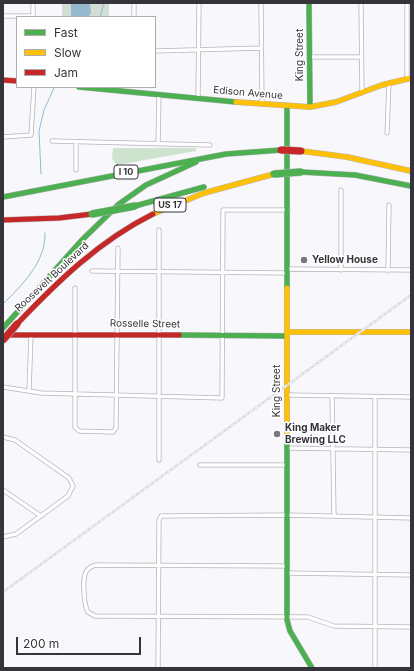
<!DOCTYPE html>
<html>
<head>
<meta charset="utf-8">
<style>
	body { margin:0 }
	#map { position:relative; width:414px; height:671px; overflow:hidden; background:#f8f7fc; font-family:Inter,sans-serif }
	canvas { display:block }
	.frame { position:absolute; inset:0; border:4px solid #35343a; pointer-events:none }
	.legend { position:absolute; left:16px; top:16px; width:140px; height:72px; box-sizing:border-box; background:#fff; border:1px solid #aeaeb0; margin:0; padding:5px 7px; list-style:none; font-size:12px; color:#35343a }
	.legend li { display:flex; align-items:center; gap:8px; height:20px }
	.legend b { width:20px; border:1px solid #aeaeb0 }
	.scale { position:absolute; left:16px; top:637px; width:125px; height:18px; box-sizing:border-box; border:2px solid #35343a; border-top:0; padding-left:5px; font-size:12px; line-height:14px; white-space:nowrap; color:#35343a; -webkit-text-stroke:3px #fff; paint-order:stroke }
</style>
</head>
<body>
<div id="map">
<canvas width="414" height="671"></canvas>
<div class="frame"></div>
<ul class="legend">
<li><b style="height:5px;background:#4caf50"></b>Fast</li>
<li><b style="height:5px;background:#ffc107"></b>Slow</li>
<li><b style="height:5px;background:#c62828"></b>Jam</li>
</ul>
<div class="scale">200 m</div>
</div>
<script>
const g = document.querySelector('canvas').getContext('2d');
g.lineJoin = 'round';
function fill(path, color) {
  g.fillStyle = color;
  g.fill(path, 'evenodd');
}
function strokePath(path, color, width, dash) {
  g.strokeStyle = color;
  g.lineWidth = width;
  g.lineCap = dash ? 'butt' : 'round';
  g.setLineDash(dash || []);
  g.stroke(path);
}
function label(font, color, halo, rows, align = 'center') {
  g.font = font + ' Inter,sans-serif';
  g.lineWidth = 3;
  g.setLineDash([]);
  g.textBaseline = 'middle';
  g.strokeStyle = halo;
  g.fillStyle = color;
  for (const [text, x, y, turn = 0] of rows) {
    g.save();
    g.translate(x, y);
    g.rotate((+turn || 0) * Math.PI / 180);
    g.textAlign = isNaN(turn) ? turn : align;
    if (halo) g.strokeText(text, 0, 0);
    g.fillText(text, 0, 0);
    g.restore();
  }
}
const green = new Path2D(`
	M62 3H109V17H62Z`);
const forest = new Path2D(`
	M113 148H196V151L117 165 112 159Z`);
const water = new Path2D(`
	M71 3H90L91 13 88 17H71Z`);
const stream = new Path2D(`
	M100 17 104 3
	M41 174 39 131 44 110 54 88
	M3 304C22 285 46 262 45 233`);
const street = new Path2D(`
	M261 3 262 104
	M361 3 362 93
	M407 3V79
	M3 16H33
	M33 17V3
	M134 17V3
	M155 51 261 48
	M310 57H361
	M198 98 199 3
	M387 133 389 83
	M3 137 31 135 34 87
	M52 141 210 145
	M158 144 159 95
	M76 170V142
	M341 190V270
	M287 269 411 270
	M92 271 287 273
	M388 271 389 205
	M75 288V427L79 431 113 432 116 428 118 248
	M3 387 41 393 222 398 223 210H288
	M29 391 31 335
	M288 395 411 397
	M332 396 334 516
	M3 437 15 440 69 478 73 486 68 496 16 534 3 537
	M287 448 411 450
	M159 460V230
	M200 465H287
	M3 490 41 516
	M288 566 96 565C92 566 88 568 86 572 82 579 84 606 88 612L95 616 308 617 334 626 411 627
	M287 573 411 575
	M158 668 159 520 161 516 287 515 411 518
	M375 668V397`);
const fast = new Path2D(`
	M309 3 310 107
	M79 87 236 102
	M287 106V288
	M301 172 355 175 411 186
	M3 197 226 154 281 150
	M135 206 204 187
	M3 328 82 240 119 204 146 185 196 162
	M179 335 287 336
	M287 440V620L290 631 312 668`);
const slow = new Path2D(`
	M236 102 310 107 336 102 382 85 411 78
	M301 151 347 157 411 171
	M153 214 204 193 274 174
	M287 288V440
	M287 332H411`);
const jam = new Path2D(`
	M3 80 17 81
	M3 220 59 218 92 214
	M17 324C58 281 99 241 153 214
	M6 335H179`);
const rail = new Path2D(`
	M3 592 411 295`);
const fastBridge = new Path2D(`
	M274 174 301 172
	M92 214 135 206`);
const jamBridge = new Path2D(`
	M281 150 301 151
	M3 340 17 324`);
const markers = [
	[304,260,4,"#79787e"],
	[277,434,4,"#79787e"]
];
const shields = [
	[126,172,24],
	[170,205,32]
];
const shieldNames = [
	["I 10",126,172],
	["US 17",170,205]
];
const streetNames = [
	["King Street",300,55,-90],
	["Edison Avenue",248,93,5],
	["Roosevelt Boulevard",52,277,-43],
	["Rosselle Street",145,324,1],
	["King Street",277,391,-90]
];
const poiNames = [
	["Yellow House",312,260],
	["King Maker",285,428],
	["Brewing LLC",285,440]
];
fill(green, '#d2ded3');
fill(forest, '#cde3ce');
fill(water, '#95b9cf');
strokePath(stream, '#95b9cf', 1);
strokePath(street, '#b4b3b8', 5);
strokePath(fast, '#b4b3b8', 6);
strokePath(slow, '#b4b3b8', 6);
strokePath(jam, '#b4b3b8', 6);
strokePath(street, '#fefeff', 3.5);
strokePath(fast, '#4caf50', 5);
strokePath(slow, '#ffc107', 5);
strokePath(jam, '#c62828', 5);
strokePath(rail, '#dcdcdd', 2.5);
strokePath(rail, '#fff', 1, [3]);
strokePath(fastBridge, '#b4b3b8', 8, []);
strokePath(jamBridge, '#b4b3b8', 8, []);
strokePath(fastBridge, '#4caf50', 7);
strokePath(jamBridge, '#c62828', 7);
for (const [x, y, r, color] of markers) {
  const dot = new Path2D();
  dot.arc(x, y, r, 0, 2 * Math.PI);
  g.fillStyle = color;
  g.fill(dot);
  strokePath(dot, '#fff', 1.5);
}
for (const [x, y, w] of shields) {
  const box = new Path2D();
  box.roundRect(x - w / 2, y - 7, w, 14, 3);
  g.fillStyle = '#fff';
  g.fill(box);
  strokePath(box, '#35343a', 1);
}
label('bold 9px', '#35343a', null, shieldNames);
label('10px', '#35343a', '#fff', streetNames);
label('bold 10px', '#35343a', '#fff', poiNames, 'left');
</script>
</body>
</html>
